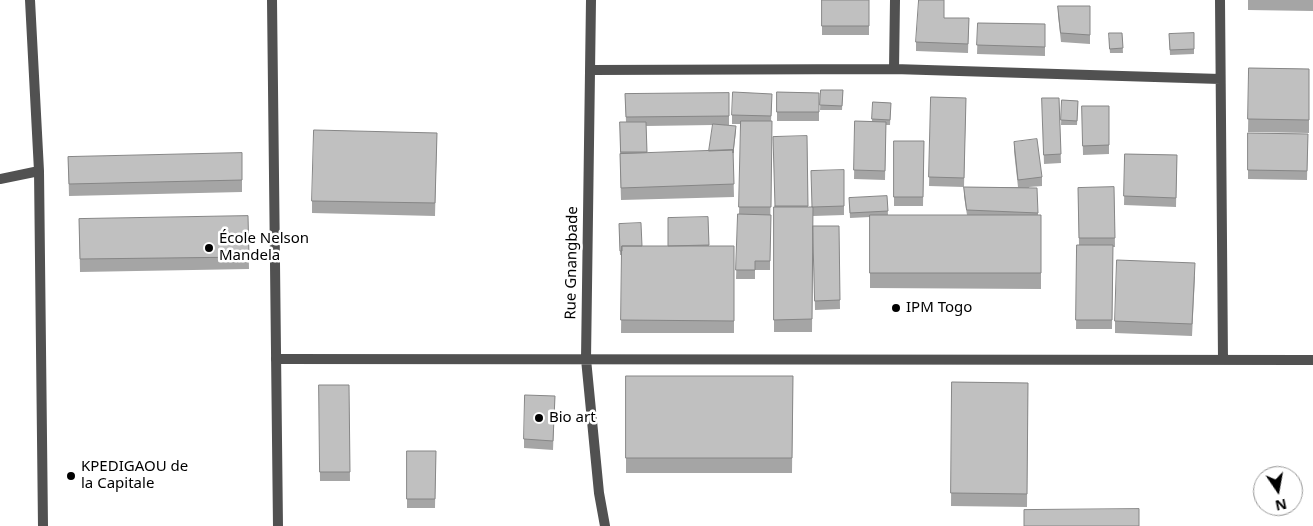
<!DOCTYPE html>
<html>
<head>
<meta charset="utf-8">
<style>
	body { margin:0 }
	#map { position:relative; width:1313px; height:526px; overflow:hidden; background:#fff; font-family:"Noto Sans",sans-serif }
	canvas { display:block }
	.north { position:absolute; left:1253px; top:466px; width:50px; height:50px; box-sizing:border-box; background:#fff; border:1px solid #999; border-radius:50%; rotate:168deg; font-size:14px; font-weight:700; line-height:20px; text-align:center; color:#000 }
	.north::after { content:''; display:block; margin:auto; width:18px; height:22px; background:#000; clip-path:polygon(50% 0,100% 100%,50% 72%,0 100%) }
</style>
</head>
<body>
<div id="map">
<canvas width="1313" height="526"></canvas>
<div class="north">N</div>
</div>
<script>
const g = document.querySelector('canvas').getContext('2d');
g.lineJoin = 'round';
function strokePath(path, color, width, dash) {
  g.strokeStyle = color;
  g.lineWidth = width;
  g.lineCap = dash ? 'butt' : 'round';
  g.setLineDash(dash || []);
  g.stroke(path);
}
function fill(path, color) {
  g.fillStyle = color;
  g.fill(path, 'evenodd');
}
function label(font, color, halo, rows, align = 'center') {
  g.font = font + ' "Noto Sans",sans-serif';
  g.lineWidth = 5;
  g.setLineDash([]);
  g.textBaseline = 'middle';
  g.strokeStyle = halo;
  g.fillStyle = color;
  for (const [text, x, y, turn = 0] of rows) {
    g.save();
    g.translate(x, y);
    g.rotate((+turn || 0) * Math.PI / 180);
    g.textAlign = isNaN(turn) ? turn : align;
    if (halo) g.strokeText(text, 0, 0);
    g.fillText(text, 0, 0);
    g.restore();
  }
}
const minor = new Path2D(`
	M30 0 39 171 43 526
	M591 0 586 359 599 493 605 526
	M1220 0 1223 360
	M894 69 895 0
	M591 70 894 69 1220 79
	M0 179 39 171
	M276 359 1313 360`);
const tertiary = new Path2D(`
	M272 0 278 526`);
const wall = new Path2D(`
	M822 0H869V35H822Z
	M1248 0H1313V11L1248 10Z
	M1058 6H1090V44L1061 42 1058 15Z
	M944 18H969L968 53 916 51V42Z
	M978 23 1045 24V56L977 54Z
	M1122 33 1123 53H1110L1109 38Z
	M1194 33V54L1170 55 1169 34Z
	M1249 68 1309 69V133L1248 132Z
	M821 90H843L842 110H820Z
	M777 92 819 93V121H777Z
	M729 93V125H724L736 131 733 157 734 197 621 200 620 167V122H626L625 94ZM713 125 709 151 647 153 646 126Z
	M931 97 966 98 964 187 929 186Z
	M1042 98H1059L1061 163 1044 164Z
	M1062 100 1078 101 1077 125H1061Z
	M873 102 891 103 890 125H886L885 180 854 179 855 121H872Z
	M772 103 771 121 770 270H755V279H736L738 214H739L741 124H732V115Z
	M1082 106H1109V154L1083 155Z
	M437 133 435 216 312 213V201Z
	M1248 133 1308 134 1307 180 1248 179Z
	M807 136 808 207H811L844 170V215L813 216 812 332H774V207Z
	M894 141H924L923 206H894Z
	M1014 142 1042 177V186L1029 187 1038 213V215H1041V289L870 288V217L850 218 849 198 887 196 888 215H967L964 196V187H1018L1014 151Z
	M242 153V192L69 196 68 157Z
	M1125 154 1177 155 1176 207 1124 205Z
	M1114 187 1115 247H1113L1112 329H1076L1077 245H1079L1078 188Z
	M248 216 249 269 80 272 79 219Z
	M708 217 709 246H734V333H621L622 255H620L619 224 642 246H668Z
	M813 226H839L840 309 815 310Z
	M1195 276 1192 336 1115 333V321Z
	M626 376H793L792 473H626Z
	M952 382 1028 383 1027 507 951 506Z
	M319 385H349L350 481H320Z
	M555 396 553 450 524 448V439Z
	M407 451H436L435 508H407Z`);
const building = new Path2D(`
	M822 0H869V26H822Z
	M919 0H944V18H969L968 44 916 42Z
	M1058 6H1090V35L1061 33Z
	M978 23 1045 24V47L977 45Z
	M1109 33H1122L1123 48 1110 49Z
	M1194 33V49L1170 50 1169 34Z
	M1249 68 1309 69V120L1248 119Z
	M821 90H843L842 106 820 105Z
	M733 92 772 94 771 116 732 115Z
	M777 92 819 93V112H777Z
	M729 93V116L626 117 625 94Z
	M931 97 966 98 964 178 929 177Z
	M1042 98H1059L1061 154 1044 155Z
	M1062 100 1078 101 1077 121 1061 120Z
	M873 102 891 103 890 120 872 119Z
	M1082 106H1109V145L1083 146Z
	M741 121H772L771 207H739Z
	M855 121 886 122 885 171 854 170Z
	M620 122H646L647 152H621Z
	M713 124 736 126 733 153V150L709 151Z
	M314 130 437 133 435 203 312 201Z
	M1248 133 1308 134 1307 171 1248 170Z
	M807 136 808 206H775L773 137Z
	M1037 139 1042 177 1018 180 1014 142Z
	M894 141H924L923 197H894Z
	M733 150 734 184 621 188 620 154Z
	M242 153V180L69 184 68 157Z
	M1125 154 1177 155 1176 198 1124 196Z
	M844 170V206L813 207H812L811 171Z
	M964 187 1037 188 1038 213 967 210Z
	M1114 187 1115 238H1079L1078 188Z
	M887 196 888 211 850 213 849 198Z
	M774 207H813L812 319 774 320Z
	M738 214 771 215 770 261H755V270H736Z
	M870 215H1041V273H870Z
	M248 216 249 257 80 259 79 219Z
	M708 217 709 245 668 246V218Z
	M641 223 642 246H622V251H620L619 224Z
	M813 226H839L840 300 815 301Z
	M1077 245H1113L1112 320H1076Z
	M622 246H734V321L621 320Z
	M1117 260 1195 263 1192 324 1115 321Z
	M626 376H793L792 458H626Z
	M952 382 1028 383 1027 494 951 493Z
	M319 385H349L350 472H320Z
	M525 395 555 396 553 441 524 439Z
	M407 451H436L435 499H407Z
	M1139 509V526H1024V510Z`);
const markers = [
	[209,248,5,"#000"],
	[896,308,5,"#000"],
	[539,418,5,"#000"],
	[71,476,5,"#000"]
];
const poiNames = [
	["École Nelson",219,239],
	["Mandela",219,256],
	["IPM Togo",906,308],
	["Bio art",549,418],
	["KPEDIGAOU de",81,467],
	["la Capitale",81,484]
];
const streetNames = [
	["Rue Gnangbade",572,263,-89]
];
strokePath(minor, '#515151', 10);
strokePath(tertiary, '#515151', 10);
fill(wall, '#a5a5a5');
fill(building, '#c0c0c0');
strokePath(building, '#868686', 1);
for (const [x, y, r, color] of markers) {
  const dot = new Path2D();
  dot.arc(x, y, r, 0, 2 * Math.PI);
  g.fillStyle = color;
  g.fill(dot);
  strokePath(dot, '#fff', 2);
}
label('15px', '#000', '#fff', poiNames, 'left');
label('15px', '#000', '#fff', streetNames);
</script>
</body>
</html>
